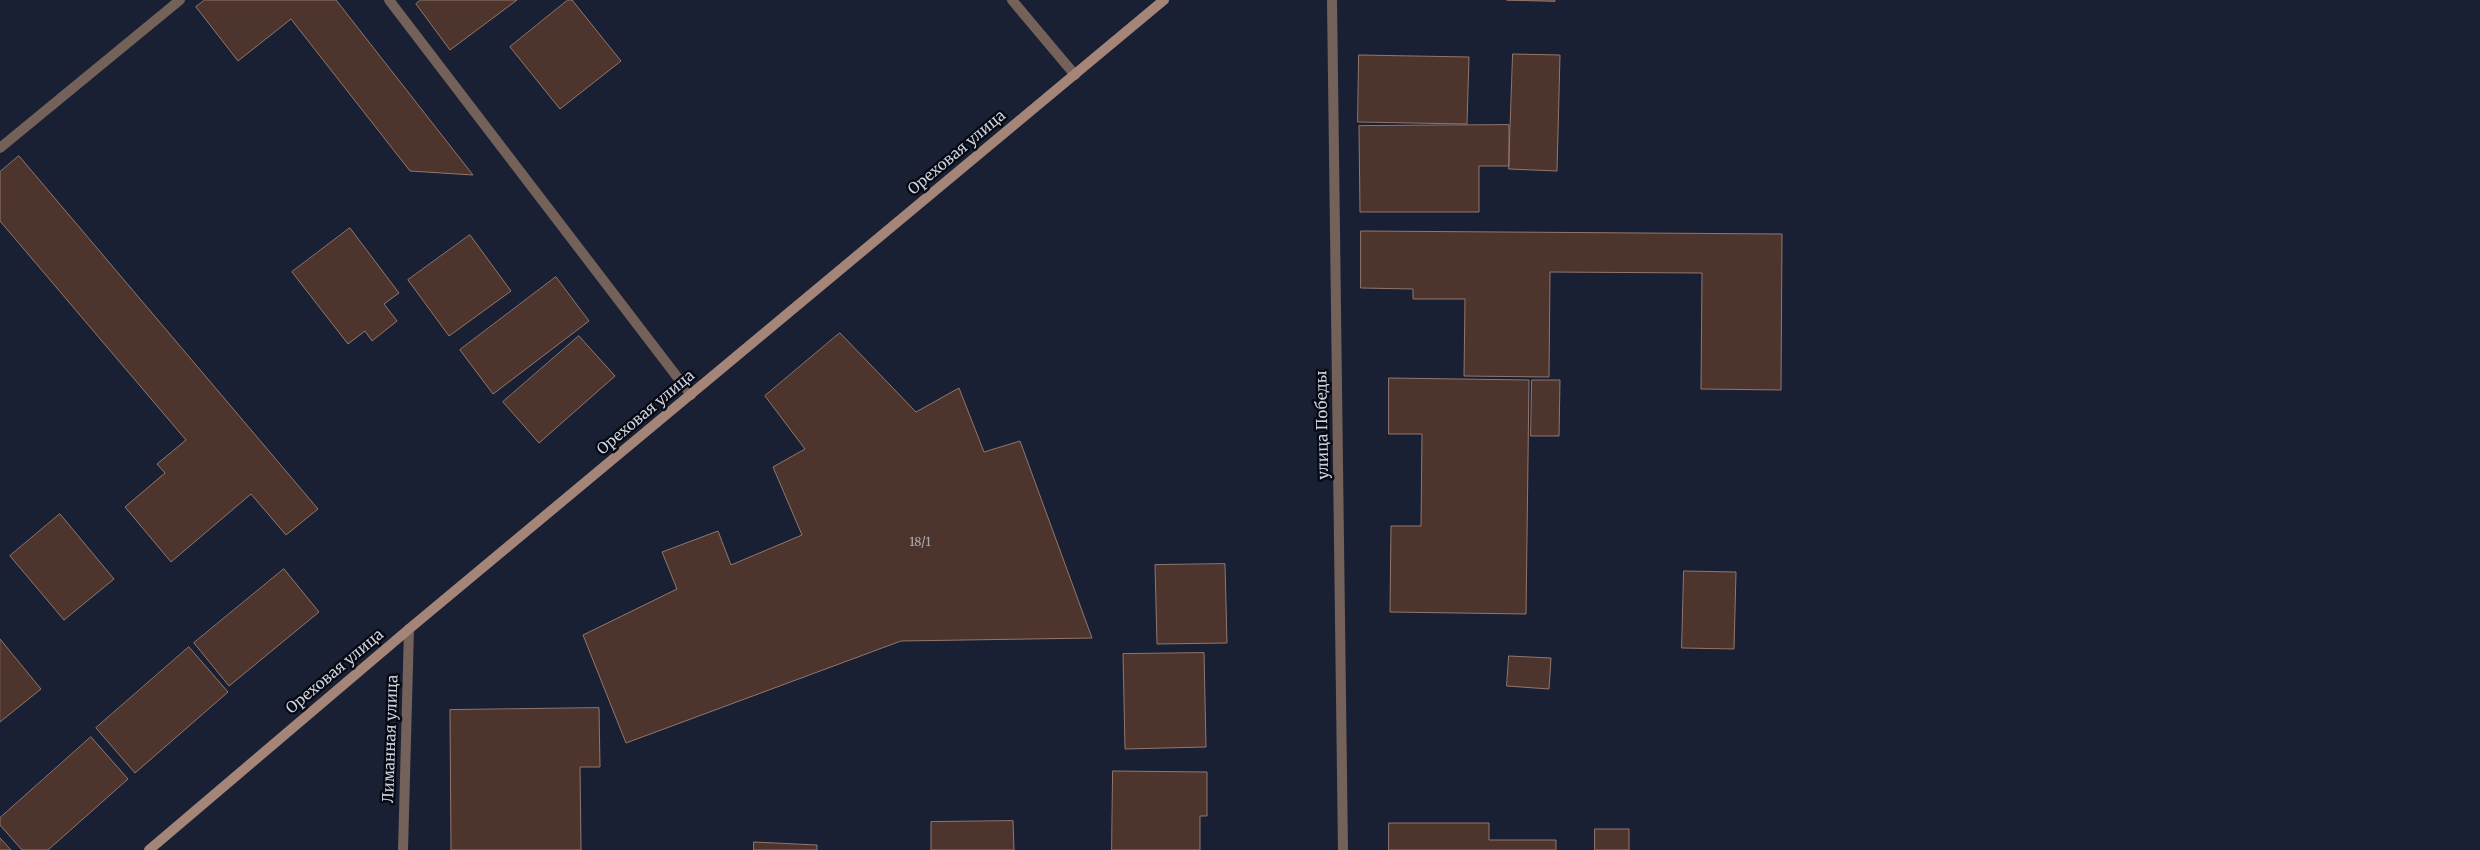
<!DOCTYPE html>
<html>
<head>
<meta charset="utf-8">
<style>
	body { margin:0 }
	canvas { display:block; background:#192033 }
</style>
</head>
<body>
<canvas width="2480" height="850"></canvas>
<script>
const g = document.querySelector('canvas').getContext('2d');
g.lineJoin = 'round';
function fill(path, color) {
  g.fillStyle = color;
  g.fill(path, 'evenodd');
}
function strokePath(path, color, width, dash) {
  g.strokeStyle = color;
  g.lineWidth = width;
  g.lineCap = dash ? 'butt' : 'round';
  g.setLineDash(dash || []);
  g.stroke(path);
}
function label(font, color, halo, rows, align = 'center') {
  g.font = font + ' Merriweather,serif';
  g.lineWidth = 5;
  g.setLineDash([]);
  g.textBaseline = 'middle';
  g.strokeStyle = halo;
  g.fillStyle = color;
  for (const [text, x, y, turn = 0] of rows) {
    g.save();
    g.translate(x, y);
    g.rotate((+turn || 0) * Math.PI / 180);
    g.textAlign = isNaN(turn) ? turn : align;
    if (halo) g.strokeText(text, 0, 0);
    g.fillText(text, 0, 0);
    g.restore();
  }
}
const building = new Path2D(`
	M205 0H336L473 175 410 171 291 19 238 61 196 7Z
	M421 0H517L450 50 416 4Z
	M568 0H572L621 61 560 109 510 47Z
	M1507 0H1555V1Z
	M1513 54 1560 55 1557 171 1509 169Z
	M1359 55 1469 57 1467 124 1358 122Z
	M1509 125V166H1479V212H1360L1359 126Z
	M19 156 318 509 286 535 251 494 171 562 125 507 165 473 157 464 186 440 0 221V172Z
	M350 228 399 293 384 304 397 321 372 341 365 331 348 344 292 272Z
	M1361 231 1782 234 1781 390 1701 389 1702 273 1550 272 1549 377 1464 376 1465 299H1413V289L1361 288Z
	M470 235 511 291 449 336 408 280Z
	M556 277 589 321 493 394 460 350Z
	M840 333 916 412 959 388 984 452 1020 441 1092 638 901 641 626 743 583 635 677 589 662 552 718 531 731 565 802 535 773 467 805 449 765 396Z
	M579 336 615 376 539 443 503 402Z
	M1389 378 1529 380 1526 614 1390 612 1391 526H1421L1422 434H1389Z
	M1532 380H1560L1559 436H1531Z
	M60 514 114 579 64 620 10 556Z
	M1225 564 1227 643 1157 644 1155 565Z
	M284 569 319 612 229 686 194 643Z
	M1684 571 1736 572 1734 649 1682 648Z
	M0 639 41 689 0 722Z
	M189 647 228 692 135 773 96 728Z
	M1204 653 1206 747 1125 749 1123 654Z
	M1509 656 1551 658 1549 689 1507 686Z
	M599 708 600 767H580L581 850H451L450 710Z
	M91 737 128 779 48 850H22L0 825V818Z
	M1113 771 1207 772V816H1200V850H1112Z
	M1013 821 1014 850H931V822Z
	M1389 823H1489V840H1556V850H1389Z
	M1595 829H1629V850H1595Z
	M0 838 11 850H0Z
	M754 842 817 845V850H754Z`);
const street = new Path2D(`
	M389 0 691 395
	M1012 0 1075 75
	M1332 0 1343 850
	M0 148 180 0
	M403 850 409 629`);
const secondary = new Path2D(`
	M149 850 409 629 1164 0`);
const numberNames = [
	["18/1",920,543]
];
const streetNames = [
	["Ореховая улица",957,153,-40],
	["Ореховая улица",646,413,-40],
	["улица Победы",1323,425,-91],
	["Ореховая улица",335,672,-40],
	["Лиманная улица",391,739,-88]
];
fill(building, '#4d352d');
strokePath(building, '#92766c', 1);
strokePath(street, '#746159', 10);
strokePath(secondary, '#a48578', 10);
label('12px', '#adabb2', null, numberNames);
label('15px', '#cdd2df', '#070a13', streetNames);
</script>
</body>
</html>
